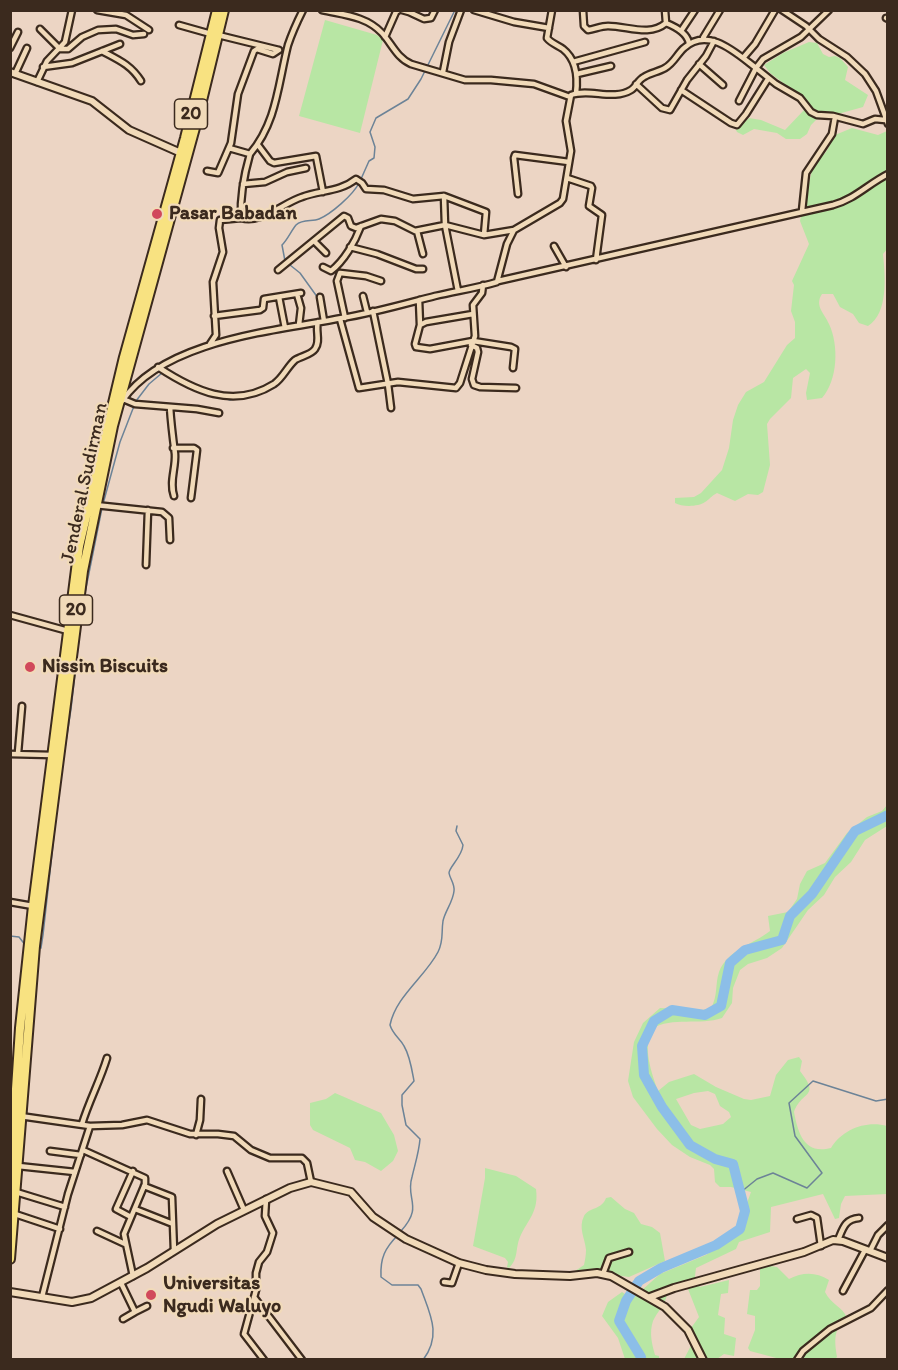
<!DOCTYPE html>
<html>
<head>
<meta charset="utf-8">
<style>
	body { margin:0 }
	#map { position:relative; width:898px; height:1370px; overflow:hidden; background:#ecd5c4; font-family:Itim,sans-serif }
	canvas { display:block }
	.frame { position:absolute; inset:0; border:12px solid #3b2a1e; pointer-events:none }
</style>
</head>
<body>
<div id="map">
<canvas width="898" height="1370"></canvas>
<div class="frame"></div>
</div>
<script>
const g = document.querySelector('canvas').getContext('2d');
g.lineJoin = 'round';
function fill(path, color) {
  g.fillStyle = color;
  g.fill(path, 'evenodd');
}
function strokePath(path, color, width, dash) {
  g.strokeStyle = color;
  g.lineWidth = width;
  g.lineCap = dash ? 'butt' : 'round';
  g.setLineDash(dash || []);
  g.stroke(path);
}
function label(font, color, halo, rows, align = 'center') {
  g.font = font + ' Itim,sans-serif';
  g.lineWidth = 4.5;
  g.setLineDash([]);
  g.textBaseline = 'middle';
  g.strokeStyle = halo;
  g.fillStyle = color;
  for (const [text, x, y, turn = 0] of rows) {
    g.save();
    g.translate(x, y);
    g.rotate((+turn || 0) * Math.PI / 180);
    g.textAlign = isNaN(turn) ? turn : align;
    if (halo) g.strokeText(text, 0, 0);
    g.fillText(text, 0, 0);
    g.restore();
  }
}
const green = new Path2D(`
	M325 20 377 35 383 40 360 133 299 116Z
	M809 42 817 43 823 54 829 57 835 56 840 58 848 67 845 80 868 95 863 107 838 114 827 113 816 120 811 125 807 134 800 139H786L777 133 754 129 743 135 737 132 736 130 749 118 761 120 785 130 804 110 791 89 770 73 764 65 783 53Z
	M852 128 878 135 887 131 888 248 883 254C885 275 889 313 868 326L859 323 853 314 840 307 833 294H822C814 306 825 314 829 324 839 345 838 380 822 398L807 400 806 393 810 373 806 369 793 378 791 398 770 419 767 424 770 465 763 492 758 495 748 494 735 501 717 493C711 496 710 499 705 502 698 507 682 507 675 503V498L694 497 701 493 722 470 729 448 733 420 738 405 746 392 764 382 787 345 795 338V322L791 311 794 285 792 281 809 244 800 221 813 166 826 152 835 135Z
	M887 805V826L865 840 851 862 835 877 824 895 808 910 782 948 767 958 748 964 740 970 733 988 732 1003 722 1018C700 1026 672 1016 652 1029 642 1047 652 1074 658 1091L669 1082 694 1074 716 1087 744 1099 751 1100 770 1096 776 1075 788 1060 799 1057 802 1061 800 1071C821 1098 802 1090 794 1112 798 1133 804 1155 831 1148 842 1129 867 1120 887 1126V1194L845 1196 841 1204 839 1218 835 1219 823 1194 771 1207 770 1232 739 1242 736 1249 696 1268 695 1276 700 1287 729 1280 728 1293 721 1294 718 1315 725 1318 724 1334 736 1338 734 1356 724 1354 717 1359H684L696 1336 691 1328 699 1317 688 1289H683L667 1295C665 1305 657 1312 653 1321 649 1333 652 1344 655 1355L659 1356V1359H625L618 1338 602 1316 608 1302 622 1292 632 1299 660 1274 706 1255 740 1232 747 1218V1203L751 1192 731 1187H720L715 1182 714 1169 710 1165 690 1157 672 1145 657 1129 633 1097 628 1081 634 1042 643 1023 660 1008 703 1010 711 1008C718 996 715 984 719 972 727 950 754 944 770 931L768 916 788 912 797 899 800 884 807 871 825 863 847 833 867 817 882 811ZM708 1091 715 1094 720 1106 729 1112 731 1117 723 1124 700 1129 691 1125 676 1099 694 1093Z
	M335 1093 381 1113 394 1135 398 1151 393 1161 381 1171 365 1162 355 1160 350 1148 313 1130 310 1125V1103L326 1099Z
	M485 1168 516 1176 536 1189C539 1212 528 1219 520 1237 515 1249 519 1258 509 1268L507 1267 508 1262 505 1258 473 1246 485 1178Z
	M611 1197 625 1209 634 1213 641 1224 652 1227 660 1233 665 1261 629 1277 589 1271 578 1274 575 1271 584 1265C585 1260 586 1255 586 1250 585 1238 578 1228 584 1216 589 1207 602 1210 606 1198Z
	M770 1266 777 1267 789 1279C803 1272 816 1272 829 1280L825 1292C831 1304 843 1308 846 1316 834 1331 834 1338 837 1357L834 1360 780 1359 750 1351 748 1348 755 1330V1316L747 1314 750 1290H757L760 1286V1268Z`);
const stream = new Path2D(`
	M361 179 369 161 374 158 375 147 370 132 376 118 408 99 421 79 455 10
	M318 298 300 273 285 261 282 245C288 239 291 231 296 225 303 218 312 222 319 219 331 214 353 195 359 183
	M220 397 230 400 256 394
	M136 401 149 384 162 373 185 385
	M103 504 120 442 134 406
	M10 936 19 937 26 946
	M37 947 41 948 43 935 60 781 71 709 83 603 102 508
	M741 1192 757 1179 773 1173 807 1188 822 1173 795 1136 789 1103 813 1081 876 1101 888 1099
	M401 1231C424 1206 405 1199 412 1177 415 1164 419 1152 420 1139L406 1125 402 1105V1095L414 1081C412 1070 410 1056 404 1046 400 1038 393 1035 390 1025 396 996 425 977 438 952 444 940 441 934 443 921 445 911 453 902 454 891 455 884 450 879 449 873 449 867 462 857 463 845L456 831 457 826
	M398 1235C385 1248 380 1258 381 1277L392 1285H418L421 1289C430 1314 442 1335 423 1360`);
const river = new Path2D(`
	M640 1360 641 1357 619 1321 626 1301 639 1281 661 1268 716 1245 740 1229 745 1211 733 1164 715 1159 690 1145 662 1107 644 1075 642 1046 654 1021 672 1010 705 1015 721 1006 730 963 745 950 782 940 790 916 812 894 855 831 888 815`);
const minor = new Path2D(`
	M97 10 126 15 149 30
	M322 10C344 15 366 16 382 33 392 44 397 58 411 64L465 80H491L534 84 570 97
	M402 10 409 12 424 19 431 18 435 10
	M474 10 514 22 549 28
	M552 10 547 38C551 43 557 45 563 49 577 60 578 77 576 93
	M583 10 584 26 588 30C595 29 601 26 608 26 628 26 649 37 666 23
	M665 10 666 23C676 27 687 33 689 43
	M782 10 806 26 819 39 847 57 865 74 876 91 888 124
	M886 18 888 19
	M179 25 211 34
	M40 29 60 49H68L82 37 98 30 116 29 133 35 144 34
	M681 31 695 10
	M218 35 279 50
	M385 37 396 12 399 10
	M703 38 720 10
	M10 48 18 32
	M102 51C119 60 131 65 141 81
	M743 58 755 44 775 10
	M573 62 645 42
	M699 64 723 85
	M43 67 72 63 120 44
	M443 72 449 42 461 10
	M15 74 27 48
	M577 74 611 66
	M37 82 47 61 65 42 72 10
	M636 84 662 108 670 110 687 80 706 56 714 41
	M681 90 731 123 737 125 746 114 768 79
	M739 101 756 68 776 84 800 98 811 112 817 115 833 116 863 124 875 119 885 120
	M258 145 270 161 274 163 316 156 323 192
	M229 148 250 154C277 122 278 84 288 45 292 33 297 22 303 10
	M250 154C244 175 240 196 241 218 262 224 283 203 302 197 320 190 340 192 356 179L362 183 366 189 384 190 413 199 444 196 445 225 458 291
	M207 171 218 173 231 143 238 94 254 51 257 49 273 54 279 50
	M567 178 591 186 592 188 589 206 602 215 596 260
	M243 184 265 182 287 172 306 168
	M518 194 514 158 515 155 569 162
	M444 196 486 212 484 235
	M802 211 806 173 832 134 835 117
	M417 231 423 254
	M314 241 326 253
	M554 246 566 267
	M350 247 377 254 416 269H423
	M323 267 331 271C344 261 355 242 361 226
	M278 270 344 216 348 218 351 226 356 228 381 219 395 221 415 231 445 225 484 235 514 230
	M498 281 833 205C855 199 868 184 888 174
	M297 294 301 308 299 325
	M363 296 367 312
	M279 297 285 328
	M320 297 324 321
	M419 300 420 325 415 344 416 347 430 349 473 341 511 347 515 349 513 368
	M373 311 388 384 391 408
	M214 316 260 310 263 308 264 299 301 293
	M345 318 337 281 340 273 366 276 381 281
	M340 319 359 388 398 382 456 388 460 383 475 336 473 305 482 293 483 285
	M420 325 426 322 473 314
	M210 344 216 335 213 282 223 252 219 228 220 220 241 218
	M471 345 477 348 478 352 472 379 474 385 480 387 516 388
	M158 367C193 390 233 410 274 384 283 378 287 367 295 360 301 356 311 355 315 349 321 341 315 330 318 322
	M123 399 135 404 197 409 219 413
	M122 401C164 340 274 331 342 318 373 313 404 304 435 296 456 291 477 288 497 282L507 244 514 230 560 203 563 199 571 151 566 121 571 95C590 88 613 101 631 90 636 87 638 80 644 77 650 73 658 72 665 68 674 63 677 54 684 48 708 26 736 53 756 68L763 59 801 37 829 10
	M170 407C171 423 173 439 175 454 176 468 169 482 174 496
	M173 448H194L197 450 191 498
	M95 505 162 512 169 518 170 540
	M146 565 148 510
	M10 615 68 631
	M18 753 22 706
	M10 754 52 755
	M10 902 33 906
	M20 1116 90 1126 122 1125 147 1120 190 1134H218L234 1136 251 1150 270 1158H302L307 1163 311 1182
	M82 1124C89 1101 100 1081 107 1058
	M196 1135 200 1120 201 1099
	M83 1150 145 1178V1184L124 1234 133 1276
	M50 1151 81 1155
	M18 1166 75 1172
	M227 1171 244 1210
	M144 1186 172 1197 174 1251
	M16 1192 65 1207
	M135 1209 173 1224
	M15 1214 60 1229
	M131 1217 116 1209 133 1171
	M797 1219 811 1215 817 1218 821 1246
	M97 1231 125 1244
	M838 1240C843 1228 845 1219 859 1218
	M870 1251 878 1235 888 1225
	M603 1274 609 1258 629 1252
	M444 1282 452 1283 459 1263
	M121 1283 135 1312 123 1319
	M843 1291 865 1250
	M42 1297 68 1194 90 1126
	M254 1297 302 1360
	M135 1312 147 1306
	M264 1360 244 1334 256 1290V1273L259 1262 267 1252 273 1233 265 1216 266 1199
	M797 1360 803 1351 830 1329 871 1308 888 1290`);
const tertiary = new Path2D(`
	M10 72 92 101 129 130 181 153
	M10 1292 72 1302 91 1298 147 1268 217 1224 290 1188 311 1182 351 1192 373 1217 406 1239 459 1263 486 1270 515 1274 570 1276 597 1273 611 1276 665 1307 688 1330 703 1360
	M650 1297 674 1288 804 1252 833 1240 843 1241 888 1258`);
const trunk = new Path2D(`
	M10 1180 20 1028 33 906 79 546 124 357 185 138 217 10
	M10 1259 35 946 83 571 113 426 198 117 224 10`);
const markers = [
	[157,214,6,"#d1495b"],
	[30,667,6,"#d1495b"],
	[151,1295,6,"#d1495b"]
];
const shields = [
	[191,114,33],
	[76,610,33]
];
const shieldNames = [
	["20",191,114],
	["20",76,610]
];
const poiNames = [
	["Pasar Babadan",169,214],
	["Nissin Biscuits",42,667],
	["Universitas",163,1284],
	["Ngudi Waluyo",163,1307]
];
const streetNames = [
	["Jenderal Sudirman",85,483,-78]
];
fill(green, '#b8e6a4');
strokePath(stream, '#6c8397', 1.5);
strokePath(river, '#8cbee8', 10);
strokePath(minor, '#3b2a1e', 9);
strokePath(tertiary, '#3b2a1e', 10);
strokePath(trunk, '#3b2a1e', 12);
strokePath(minor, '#f1dab9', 4.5);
strokePath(tertiary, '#f1dab9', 6);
strokePath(trunk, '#f8e281', 8);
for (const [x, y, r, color] of markers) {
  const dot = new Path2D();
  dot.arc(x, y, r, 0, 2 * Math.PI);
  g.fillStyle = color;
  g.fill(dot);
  strokePath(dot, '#f1dab9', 2);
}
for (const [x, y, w] of shields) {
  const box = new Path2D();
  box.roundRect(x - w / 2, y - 15, w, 30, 4.5);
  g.fillStyle = '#f1dab9';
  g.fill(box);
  strokePath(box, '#3b2a1e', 1.5);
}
label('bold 18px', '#3b2a1e', null, shieldNames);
label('bold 20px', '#3b2a1e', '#f1dab9', poiNames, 'left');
label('20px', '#3b2a1e', '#f1dab9', streetNames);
</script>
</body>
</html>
